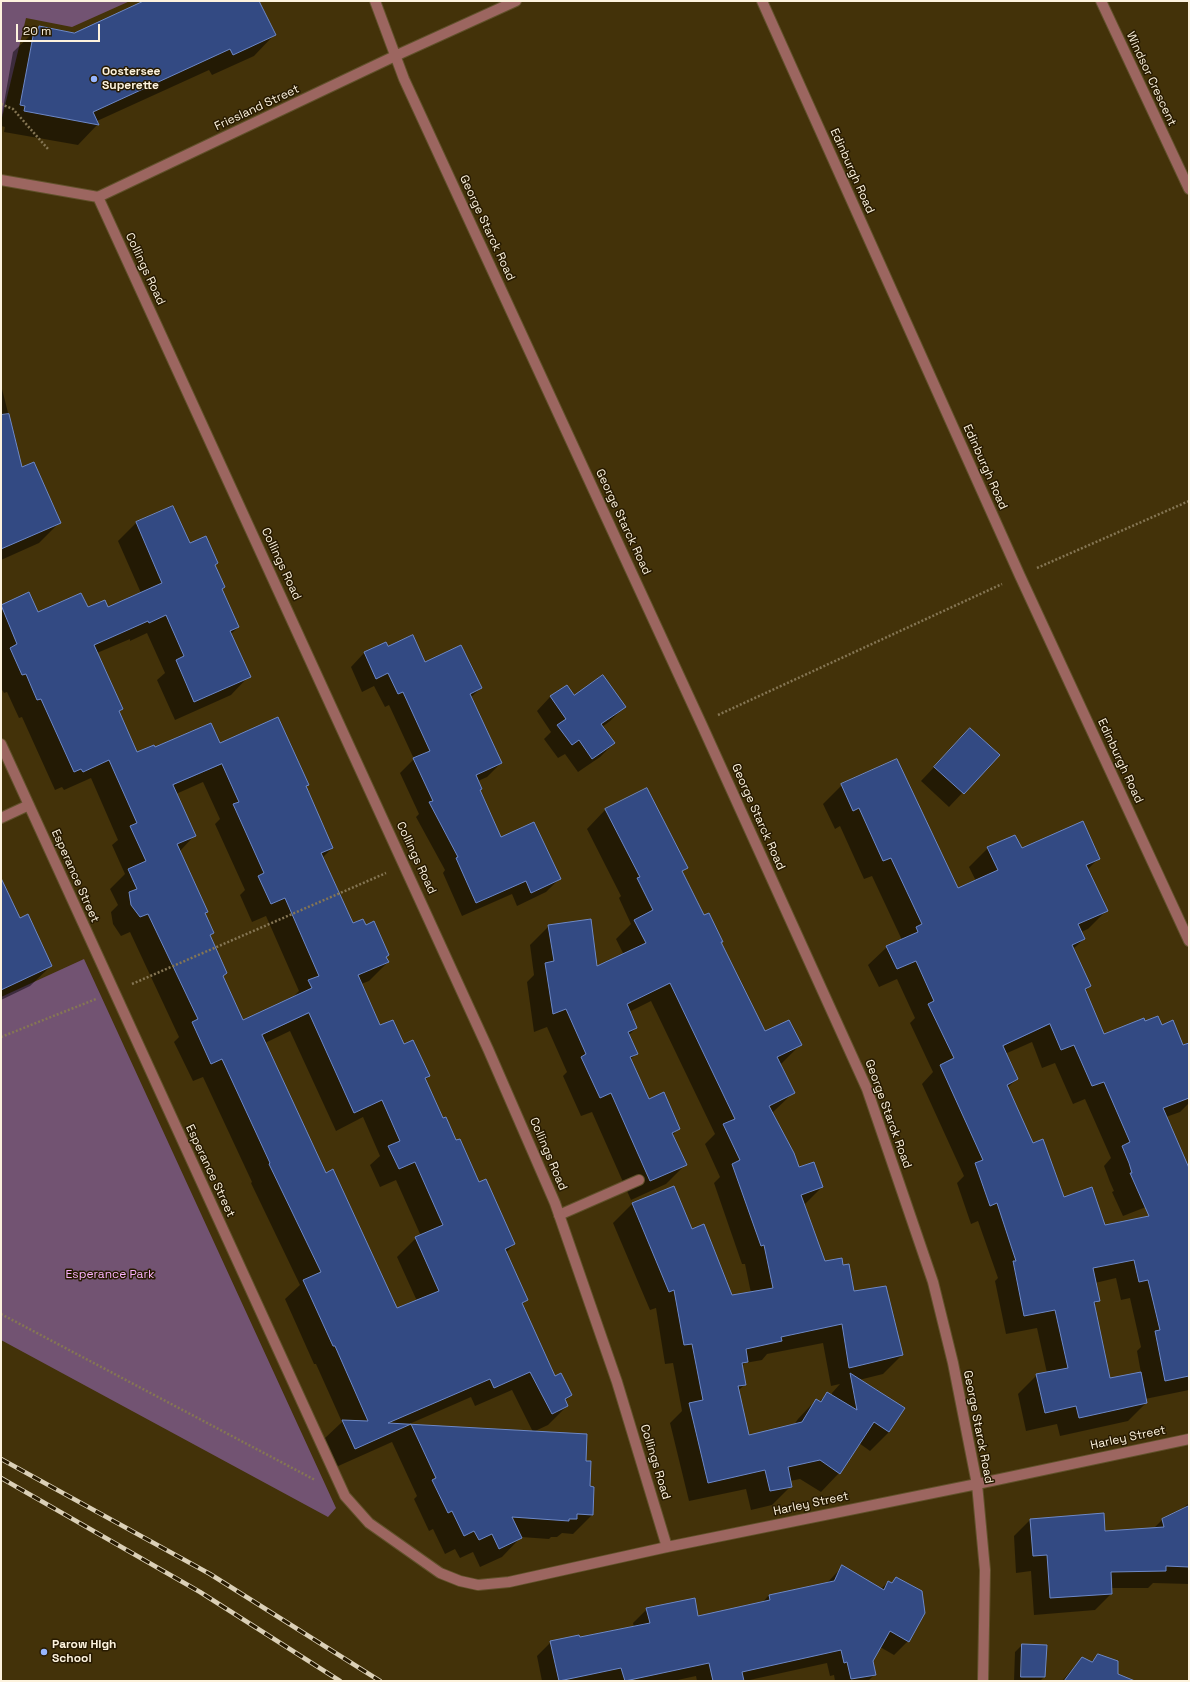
<!DOCTYPE html>
<html>
<head>
<meta charset="utf-8">
<style>
	body { margin:0 }
	#map { position:relative; width:1190px; height:1682px; overflow:hidden; background:#433209; font-family:"Space Grotesk",sans-serif }
	canvas { display:block }
	.frame { position:absolute; inset:0; border:2px solid #fdf3de; pointer-events:none }
	.scale { position:absolute; left:16px; top:24px; width:84px; height:18px; box-sizing:border-box; border:2px solid #fdf3de; border-top:0; padding-left:5px; font-size:12px; line-height:14px; white-space:nowrap; color:#fdf3de; -webkit-text-stroke:3px #271a00; paint-order:stroke }
</style>
</head>
<body>
<div id="map">
<canvas width="1190" height="1682"></canvas>
<div class="frame"></div>
<div class="scale">20 m</div>
</div>
<script>
const g = document.querySelector('canvas').getContext('2d');
g.lineJoin = 'round';
function fill(path, color) {
  g.fillStyle = color;
  g.fill(path, 'evenodd');
}
function strokePath(path, color, width, dash) {
  g.strokeStyle = color;
  g.lineWidth = width;
  g.lineCap = dash ? 'butt' : 'round';
  g.setLineDash(dash || []);
  g.stroke(path);
}
function label(font, color, halo, rows, align = 'center') {
  g.font = font + ' "Space Grotesk",sans-serif';
  g.lineWidth = 3;
  g.setLineDash([]);
  g.textBaseline = 'middle';
  g.strokeStyle = halo;
  g.fillStyle = color;
  for (const [text, x, y, turn = 0] of rows) {
    g.save();
    g.translate(x, y);
    g.rotate((+turn || 0) * Math.PI / 180);
    g.textAlign = isNaN(turn) ? turn : align;
    if (halo) g.strokeText(text, 0, 0);
    g.fillText(text, 0, 0);
    g.restore();
  }
}
const green = new Path2D(`
	M1 1H130L72 27 26 18 1 122Z
	M84 959 336 1508 328 1517 1 1340V997Z`);
const shadow = new Path2D(`
	M146 1H258L274 35 254 56 212 75 209 70 97 121 98 124 78 145 4 132 5 127 1 126V120L13 52 34 32 39 27 75 34Z
	M2 389 22 468 59 523 39 543 1 560Z
	M173 507 189 544 214 566 224 587 221 590 238 627 231 634 249 676 231 695 175 720 157 680 165 673 147 633 130 641V639L97 653 121 709 118 712 137 753 155 749 219 744 308 785 305 787 332 848 322 858 353 924 388 955 385 958 388 962 369 981 361 984 380 1027 403 1045 429 1076 425 1080 443 1120 514 1244 506 1253 527 1300 522 1305 554 1377 571 1395 565 1401 567 1406 548 1425 533 1432 512 1390 475 1406 471 1397 407 1425 586 1435 584 1461 592 1515 573 1534 562 1533 557 1537H551L549 1539 521 1537 502 1557 480 1567 473 1552 460 1558 455 1549 445 1554 433 1529 429 1531 414 1499 417 1496 392 1442 336 1467 324 1439 342 1422 316 1364H314L285 1299 300 1285 251 1183 252 1182 203 1077 193 1081 174 1042 179 1037 130 932 121 936 113 924 111 912 118 905 110 889 125 874 112 845 118 840 91 778 64 790 62 787 55 790 22 717 19 718 7 692 4 693 1 688V606L29 594 38 613 107 608 141 593 118 541 136 523ZM203 782 220 819 215 824 245 890 240 895 252 922 266 916 299 991 291 999 243 1021 222 977 226 973 210 936 212 933 204 914 207 912 180 851 194 836 176 794ZM290 1031 336 1131 363 1117 380 1156 370 1165 380 1187 396 1180 421 1236 416 1238 397 1257 417 1301 396 1310 326 1174 265 1043Z
	M385 643 387 648 481 688 470 698 501 763 487 777 478 781 481 789 479 791 501 839 559 879 546 892 517 906 512 894 462 916 443 873 445 870 416 817 419 814 400 773 414 759 389 705 385 707 374 686 362 692 351 667 364 653Z
	M567 686 574 696 624 707 610 721 602 727 614 743 600 757 578 772 565 754 558 758 544 739 551 732 537 711 550 697Z
	M970 729 998 755 949 807 921 781Z
	M842 785 958 889 976 881 969 867 988 848 1021 850 1099 858 1087 870 1106 911 1088 929 1081 932 1084 939 1073 949 1090 986 1085 991 1103 1035 1144 1022 1161 1026 1189 1069V1103L1180 1112 1166 1117 1189 1170V1181L1174 1196 1123 1216 1112 1192 1114 1191 1110 1182 1104 1166 1111 1158 1085 1099 1073 1104 1055 1063 1042 1068 1032 1042 1005 1054 1017 1079 1007 1088 1032 1144 1082 1233 1189 1219V1390L1145 1399 1146 1403 1128 1421 1060 1436 1057 1424 1026 1431 1018 1394 1037 1375 1047 1373 1037 1328 1006 1334 995 1281 998 1278 978 1221 971 1224 957 1183 964 1176 922 1084 933 1072 910 1023 915 1018 897 979 879 987 868 965 887 947 902 940 872 876 864 879 840 826 835 829 823 804ZM1116 1278 1121 1300 1130 1298 1141 1347 1137 1351 1141 1373 1110 1380 1093 1306 1099 1300 1095 1283Z
	M646 789 687 868 682 872 704 917 722 941 720 943 764 1032 800 1045 780 1065 794 1092 772 1113 799 1169 822 1187 804 1205 824 1262 842 1266 853 1292 902 1355 883 1374 859 1380 904 1409 889 1432 870 1451 859 1443 839 1473 821 1492 800 1479 790 1481 791 1486 772 1505 751 1510 746 1489 689 1501 670 1423 682 1411 673 1363 665 1364 656 1308 650 1310 613 1223 632 1204 673 1187 691 1230 731 1296 751 1293 745 1264H742L714 1183 720 1177 705 1144 715 1134 651 1001 629 1012 636 1028 628 1036 636 1054 630 1060 649 1100 679 1128 672 1136 685 1165 666 1184 631 1200 592 1112 581 1116 563 1076 567 1072 547 1027 534 1032 527 982 534 975 530 945 549 926 596 968 624 955 616 939 631 924 619 898 621 896 587 829 605 810ZM823 1343 831 1386 840 1384 832 1393V1396L828 1393 819 1402 816 1400 798 1419 794 1425 748 1436 738 1391 745 1384 742 1367 745 1363 762 1360 767 1354Z
	M1 880 19 919 51 966 30 986 1 1000Z
	M1189 1503V1584L1153 1583 1148 1588H1111V1594L1095 1610 1034 1615 1031 1571 1016 1573 1014 1536 1030 1520 1105 1532 1153 1529 1162 1520 1180 1511Z
	M842 1567 881 1589 888 1582 890 1584 896 1578 924 1613 908 1641 894 1655 880 1647 872 1661 875 1674 868 1681H835L834 1675 830 1676 827 1663 745 1681H697L696 1676 673 1681H542L537 1656 551 1642 579 1638 634 1627 633 1623 647 1609 698 1617 762 1603 769 1595 827 1583Z
	M1022 1645 1044 1677 1040 1681H1014L1015 1652Z
	M1098 1655 1118 1681H1062L1082 1658 1091 1662Z`);
const building = new Path2D(`
	M144 1H259L276 35 233 55 230 49 93 112 99 125 24 111 25 106 20 105 34 31H38L39 26 74 33Z
	M9 414 22 467 34 462 61 523 1 549V415Z
	M173 506 190 543 206 536 218 563 215 565 225 587 222 589 239 627 230 631 251 677 194 702 176 660 184 656 166 615 149 623 148 621 94 645 123 709 119 711 137 752 154 745 155 747 211 723 220 743 278 717 309 785 306 786 333 848 321 853 353 923 363 919 366 925 374 921 389 955 386 957 389 962 358 975 380 1025 393 1020 404 1044 413 1040 430 1076 425 1078 443 1118 446 1117 456 1140 460 1139 479 1182 486 1179 515 1244 505 1249 528 1300 522 1303 555 1376 561 1373 572 1395 565 1399 568 1406 552 1414 530 1372 494 1388 490 1379 388 1423 587 1434 586 1461H591L590 1486 594 1487 593 1515 577 1514V1519H569V1521L512 1517 522 1538 499 1549 492 1534 479 1540 474 1531 464 1536 452 1511 448 1513 432 1480 436 1478 411 1424 355 1449 342 1420 368 1421 335 1346H333L303 1280 321 1272 269 1164 270 1163 222 1059 211 1064 192 1022 198 1019 148 914 140 917 131 905 129 892 137 889 128 869 146 861 130 826 137 823 109 760 83 772 81 769 74 772 41 699 37 700 26 674 22 675 10 648 17 644 1 605 29 592 38 612 81 593 88 607 105 600 108 607 162 583 136 522ZM222 764 239 802 233 804 264 873 258 876 271 904 285 898 319 976 308 980 312 988 243 1020 223 976 227 973 210 935 214 933 205 913 208 912 177 844 196 836 173 785ZM309 1013 354 1113 382 1100 400 1141 388 1146 399 1169 415 1162 443 1225 415 1237 439 1291 397 1308 333 1169 326 1173 262 1035Z
	M413 635 425 662 461 645 482 688 470 694 502 763 476 775 482 789 480 790 501 837 534 822 561 879 531 893 526 881 476 903 456 858 458 857 429 802 433 801 413 758 430 751 403 692 398 694 388 673 376 679 364 652 386 642 388 646Z
	M603 675 626 707 601 724 615 743 592 759 579 740 572 745 557 725 566 719 550 696 567 685 574 695Z
	M970 728 1000 755 964 794 934 767Z
	M897 759 958 888 998 870 987 847 1015 835 1022 848 1083 821 1100 859 1086 865 1108 911 1078 924 1085 939 1072 945 1091 986 1085 989 1104 1034 1144 1018 1145 1021 1158 1016 1162 1025 1173 1020 1183 1045 1189 1043V1098L1163 1108 1189 1168V1376L1165 1381 1155 1331 1160 1330 1148 1280 1139 1282 1134 1260 1093 1268 1100 1301 1094 1302 1110 1378 1141 1372 1147 1403 1079 1418 1076 1406 1045 1413 1036 1374 1068 1368 1055 1310 1024 1316 1013 1261H1016L997 1203 990 1206 975 1163 983 1160 940 1065 954 1058 928 1004 934 1001 916 961 897 969 886 946 918 932 916 927 922 924 891 858 883 861 859 808 853 811 841 784ZM1050 1024 1061 1050 1074 1045 1092 1086 1104 1082 1130 1142 1122 1146 1129 1163 1132 1173H1130L1149 1216 1105 1225 1092 1187 1064 1197 1043 1139 1033 1143 1007 1085 1018 1079 1003 1046Z
	M647 788 688 868 682 871 704 915 709 913 723 942H721L765 1031 789 1020 802 1045 777 1057 795 1093 769 1106 794 1153 799 1167 814 1162 823 1187 801 1195 825 1261 842 1258 843 1265 849 1264 854 1291 886 1286 903 1355 849 1368 842 1324 781 1337 782 1341 746 1349 748 1362 742 1363 746 1385 738 1386 749 1435 802 1422 816 1399 821 1402 827 1392 857 1410 850 1373 905 1408 889 1432 874 1422 840 1474 820 1460 788 1467 792 1487 770 1491 765 1470 708 1483 689 1403 703 1400 692 1344 684 1345 674 1290 669 1292 632 1203 674 1186 692 1229 704 1224 732 1295 773 1288 764 1245 761 1246 732 1164 740 1160 723 1124 735 1119 670 983 627 1004 637 1028 628 1032 638 1054 630 1057 649 1099 664 1092 680 1129 672 1133 687 1165 650 1181 611 1093 600 1098 581 1057 586 1054 566 1009 553 1014 545 963 554 961 548 925 591 919 597 966 646 943 634 920 653 910 637 878 640 877 605 809Z
	M1 878 20 918 28 914 52 966 1 990Z
	M1189 1506V1567L1166 1566V1571L1111 1572 1112 1594 1050 1598 1047 1555 1033 1556 1030 1519 1104 1513 1105 1531 1164 1527 1162 1519Z
	M842 1565 884 1590 888 1581 892 1583 896 1577 922 1591 925 1613 909 1642 890 1631 873 1661 876 1675 851 1679 847 1662 844 1663 841 1650 742 1672 744 1681H713L709 1663 625 1681 621 1668 559 1681 550 1641 579 1635 580 1637 650 1623 646 1608 695 1598 698 1616 770 1600 769 1595 834 1581Z
	M1022 1644 1047 1645 1045 1677H1021Z
	M1098 1654 1118 1661V1674L1135 1681H1064L1082 1657 1092 1662Z`);
const path = new Path2D(`
	M1 104 13 109 48 149
	M1037 568 1189 501
	M718 715 1002 584
	M132 984 386 873
	M1 1037 96 999
	M1 1314 315 1480`);
const lane = new Path2D(`
	M559 1215 639 1180`);
const street = new Path2D(`
	M375 1 404 79 701 723 867 1089 933 1282 953 1363 977 1484 985 1570 983 1681
	M762 1 1020 576 1189 941
	M1101 1 1189 189
	M1 180 98 197 395 56 516 1
	M98 197 488 1049 555 1203 617 1382 667 1547
	M1 744 345 1496 369 1523 440 1573 460 1581 478 1585 509 1582 667 1547 977 1484 1189 1439
	M1 818 29 805`);
const rail = new Path2D(`
	M1 1459 210 1574 380 1681
	M1 1478 200 1592 340 1681`);
const markers = [
	[94,79,4,"#97b6fd"],
	[44,1652,4,"#97b6fd"]
];
const poiNames = [
	["Oostersee",102,72],
	["Superette",102,86],
	["Parow High",52,1645],
	["School",52,1659]
];
const streetNames = [
	["Windsor Crescent",1151,79,65],
	["Friesland Street",257,108,-25],
	["Edinburgh Road",852,171,66],
	["George Starck Road",487,228,65],
	["Collings Road",145,269,65],
	["Edinburgh Road",985,467,66],
	["George Starck Road",623,522,65],
	["Collings Road",281,564,65],
	["Edinburgh Road",1120,761,65],
	["George Starck Road",758,817,66],
	["Collings Road",416,858,65],
	["Esperance Street",75,876,66],
	["George Starck Road",888,1114,70],
	["Collings Road",548,1154,67],
	["Esperance Street",210,1171,65],
	["George Starck Road",978,1427,79],
	["Harley Street",1128,1438,-12],
	["Collings Road",655,1462,73],
	["Harley Street",811,1504,-12]
];
const parkNames = [
	["Esperance Park",110,1275]
];
fill(green, '#725372');
fill(shadow, '#0007');
fill(building, '#334a83');
strokePath(building, '#6d88c7', 1);
strokePath(lane, '#61512b', 12);
strokePath(street, '#61512b', 12);
strokePath(path, '#857654', 2.5, [2, 2]);
strokePath(lane, '#9c6660', 10);
strokePath(street, '#9c6660', 10);
strokePath(rail, '#dbd0b7', 4.5);
strokePath(rail, '#271a00', 3, [9]);
for (const [x, y, r, color] of markers) {
  const dot = new Path2D();
  dot.arc(x, y, r, 0, 2 * Math.PI);
  g.fillStyle = color;
  g.fill(dot);
  strokePath(dot, '#271a00', 1.5);
}
label('bold 12px', '#fdf3de', '#271a00', poiNames, 'left');
label('12px', '#fdf3de', '#271a00', streetNames);
label('12px', '#fab2fc', '#271a00', parkNames);
</script>
</body>
</html>
